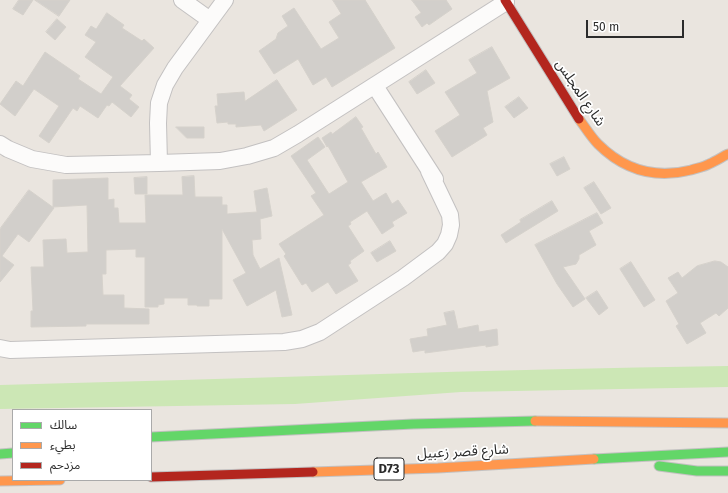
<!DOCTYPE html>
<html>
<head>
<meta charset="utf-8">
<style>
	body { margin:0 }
	#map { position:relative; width:728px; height:493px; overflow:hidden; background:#eae5df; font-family:"Fira Sans","Noto Sans Arabic",sans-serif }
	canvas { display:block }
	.legend { position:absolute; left:12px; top:409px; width:140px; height:72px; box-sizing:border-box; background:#fff; border:1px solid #aaa; margin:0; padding:5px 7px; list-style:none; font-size:12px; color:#2b2b2b }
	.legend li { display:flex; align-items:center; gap:8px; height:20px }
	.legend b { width:20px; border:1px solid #aaa }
	.scale { position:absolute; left:586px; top:20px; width:98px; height:18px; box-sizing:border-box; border:2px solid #2b2b2b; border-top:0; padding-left:5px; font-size:12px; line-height:14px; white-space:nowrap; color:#2b2b2b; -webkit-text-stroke:3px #fff; paint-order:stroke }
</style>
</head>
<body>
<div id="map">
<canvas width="728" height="493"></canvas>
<ul class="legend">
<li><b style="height:5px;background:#63d668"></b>سالك</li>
<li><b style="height:5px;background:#ff974d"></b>بطيء</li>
<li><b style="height:5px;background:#b3261e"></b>مزدحم</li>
</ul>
<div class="scale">50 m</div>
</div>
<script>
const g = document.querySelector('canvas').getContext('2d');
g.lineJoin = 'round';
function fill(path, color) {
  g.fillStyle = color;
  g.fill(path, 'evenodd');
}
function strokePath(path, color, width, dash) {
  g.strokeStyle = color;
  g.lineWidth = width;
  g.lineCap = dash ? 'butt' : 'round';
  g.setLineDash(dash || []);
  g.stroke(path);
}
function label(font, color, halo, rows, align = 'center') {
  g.font = font + ' "Fira Sans","Noto Sans Arabic",sans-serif';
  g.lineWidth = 3.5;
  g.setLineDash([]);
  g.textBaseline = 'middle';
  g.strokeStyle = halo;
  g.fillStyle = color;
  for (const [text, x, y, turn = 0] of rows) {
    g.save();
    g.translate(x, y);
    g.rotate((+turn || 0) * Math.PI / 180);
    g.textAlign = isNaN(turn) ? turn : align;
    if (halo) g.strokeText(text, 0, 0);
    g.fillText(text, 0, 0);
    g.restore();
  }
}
const green = new Path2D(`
	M728 366V387L461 392 295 404 0 409V385C243 379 485 369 728 366Z`);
const building = new Path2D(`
	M19 0H33L23 15 13 9Z
	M35 0H70L59 16Z
	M333 0H365L395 48 332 87 326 77 313 85 298 59 274 74 259 51 276 39 278 33 288 26 282 16 294 8 321 49 339 38 329 22 341 14Z
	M412 0H446L452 9 429 25 427 23 422 27 415 17 421 13Z
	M107 13 124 25 122 28 142 41 144 39 154 48 120 86 132 95 129 99 139 107 131 117 112 102 109 106 107 105 98 118 80 106 77 111 73 108 49 143 39 136 59 106 34 89 15 116 0 104 16 81 23 86 45 52 80 76 78 79 101 94 113 77 85 57 96 42 85 35 91 26 96 29Z
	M57 19 66 27 55 40 46 32Z
	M492 47 510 78 487 91 493 122 483 128 487 135 452 157 435 131 460 115 445 92 477 73 469 60Z
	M426 70 435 83 417 94 409 82Z
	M277 80 297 110 264 131 261 125 236 127V124H228V122L217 123 215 106H218L217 94 244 92 245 101Z
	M519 97 528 108 514 118 505 107Z
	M356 117 363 127 361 128 376 154 378 152 387 167 361 182 373 201 386 193 392 204 398 200 407 213 392 222 394 226 382 234 367 211 350 222 351 224 348 226 364 251 350 261 351 263 348 265 358 281 336 294 328 282 312 292 306 283 302 285 284 256 286 254 279 244 324 215 311 196 316 193 291 156 318 137 325 147 307 160 329 194 348 182 328 146 327 147 322 138 331 132 332 134Z
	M176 127H204V138H187Z
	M564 157 570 169 557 176 550 164Z
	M194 176 195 197H222V205H227V214L257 212 254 191 267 188 272 216 260 219 261 239 252 240 253 255 260 269 279 258 292 315 282 317 276 290 247 306 233 280 246 273 222 229V299H209V306H197V305H188V298H164V304L158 305V307H145V257H136V249L106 250V274H102L103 295H124V308L149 309V324H86V326L31 327V311H33L31 267H44L43 240 66 239 67 253 88 252 87 205 53 207V180L108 178V200L114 199V208H118L119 223H146L145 195H183L182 177Z
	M147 177V194H135L134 178Z
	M594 182 611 208 601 214 584 188Z
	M29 190 54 208 29 242 18 234 2 256 14 265 0 282V229Z
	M552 201 558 211 506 243 501 235 521 222 520 220Z
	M597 213 603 223 589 231 596 245 579 255V259L576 264 563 267 585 299 573 307 557 284 535 245Z
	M390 241 396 251 377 262 371 253Z
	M715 261 721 262 728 267V308L719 316 716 313 700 323 706 333 687 344 676 326 679 324 666 301 678 293 668 278 678 272 682 278 697 266Z
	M631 262 655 300 644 307 620 269Z
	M597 291 608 308 599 315 586 298Z
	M454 311 458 329 478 325 479 332 497 329 498 345 486 347V345L425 353V350L413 352 410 339 428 336 427 329 447 325 444 313Z`);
const street = new Path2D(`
	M182 0 210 20
	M375 86 435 179
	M0 144 8 149 32 159 66 165 159 163 220 161 247 156 274 148 298 134 506 2
	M159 163 158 123 159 103 165 85 175 68 225 0
	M0 348 10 350 284 342 302 339 320 332 403 278 438 252 445 244 449 235 451 225 450 215 429 171`);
const fast = new Path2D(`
	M151 437 413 424 535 421
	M0 454 13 453
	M594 459 728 452
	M659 466 697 471H728`);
const slow = new Path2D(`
	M579 119C585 127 591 137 598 144 624 170 655 179 691 170 697 168 704 167 709 164 716 161 722 157 728 154
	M535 421 728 423
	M313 472 438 468 594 459
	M0 481 60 480`);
const jam = new Path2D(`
	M505 0 579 119
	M151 477 313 472`);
const shields = [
	[389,469,30]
];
const shieldNames = [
	["D73",389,469]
];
const streetNames = [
	["شارع المجلس",580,93,56],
	["شارع قصر زعبيل",463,452,-3]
];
fill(green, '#cce7b5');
fill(building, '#d2cfcb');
strokePath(building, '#d5d1cb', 1);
strokePath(street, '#c3c1c1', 18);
strokePath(fast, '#c3c1c1', 11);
strokePath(slow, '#c3c1c1', 11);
strokePath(jam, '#c3c1c1', 11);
strokePath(street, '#fcfbfa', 16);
strokePath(fast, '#63d668', 9);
strokePath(slow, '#ff974d', 9);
strokePath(jam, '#b3261e', 9);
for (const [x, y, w] of shields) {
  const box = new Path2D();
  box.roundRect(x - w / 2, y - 11, w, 22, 3);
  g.fillStyle = '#fff';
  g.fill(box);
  strokePath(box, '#2b2b2b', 1);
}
label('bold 13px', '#2b2b2b', null, shieldNames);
label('14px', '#2b2b2b', '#fff', streetNames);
</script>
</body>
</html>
